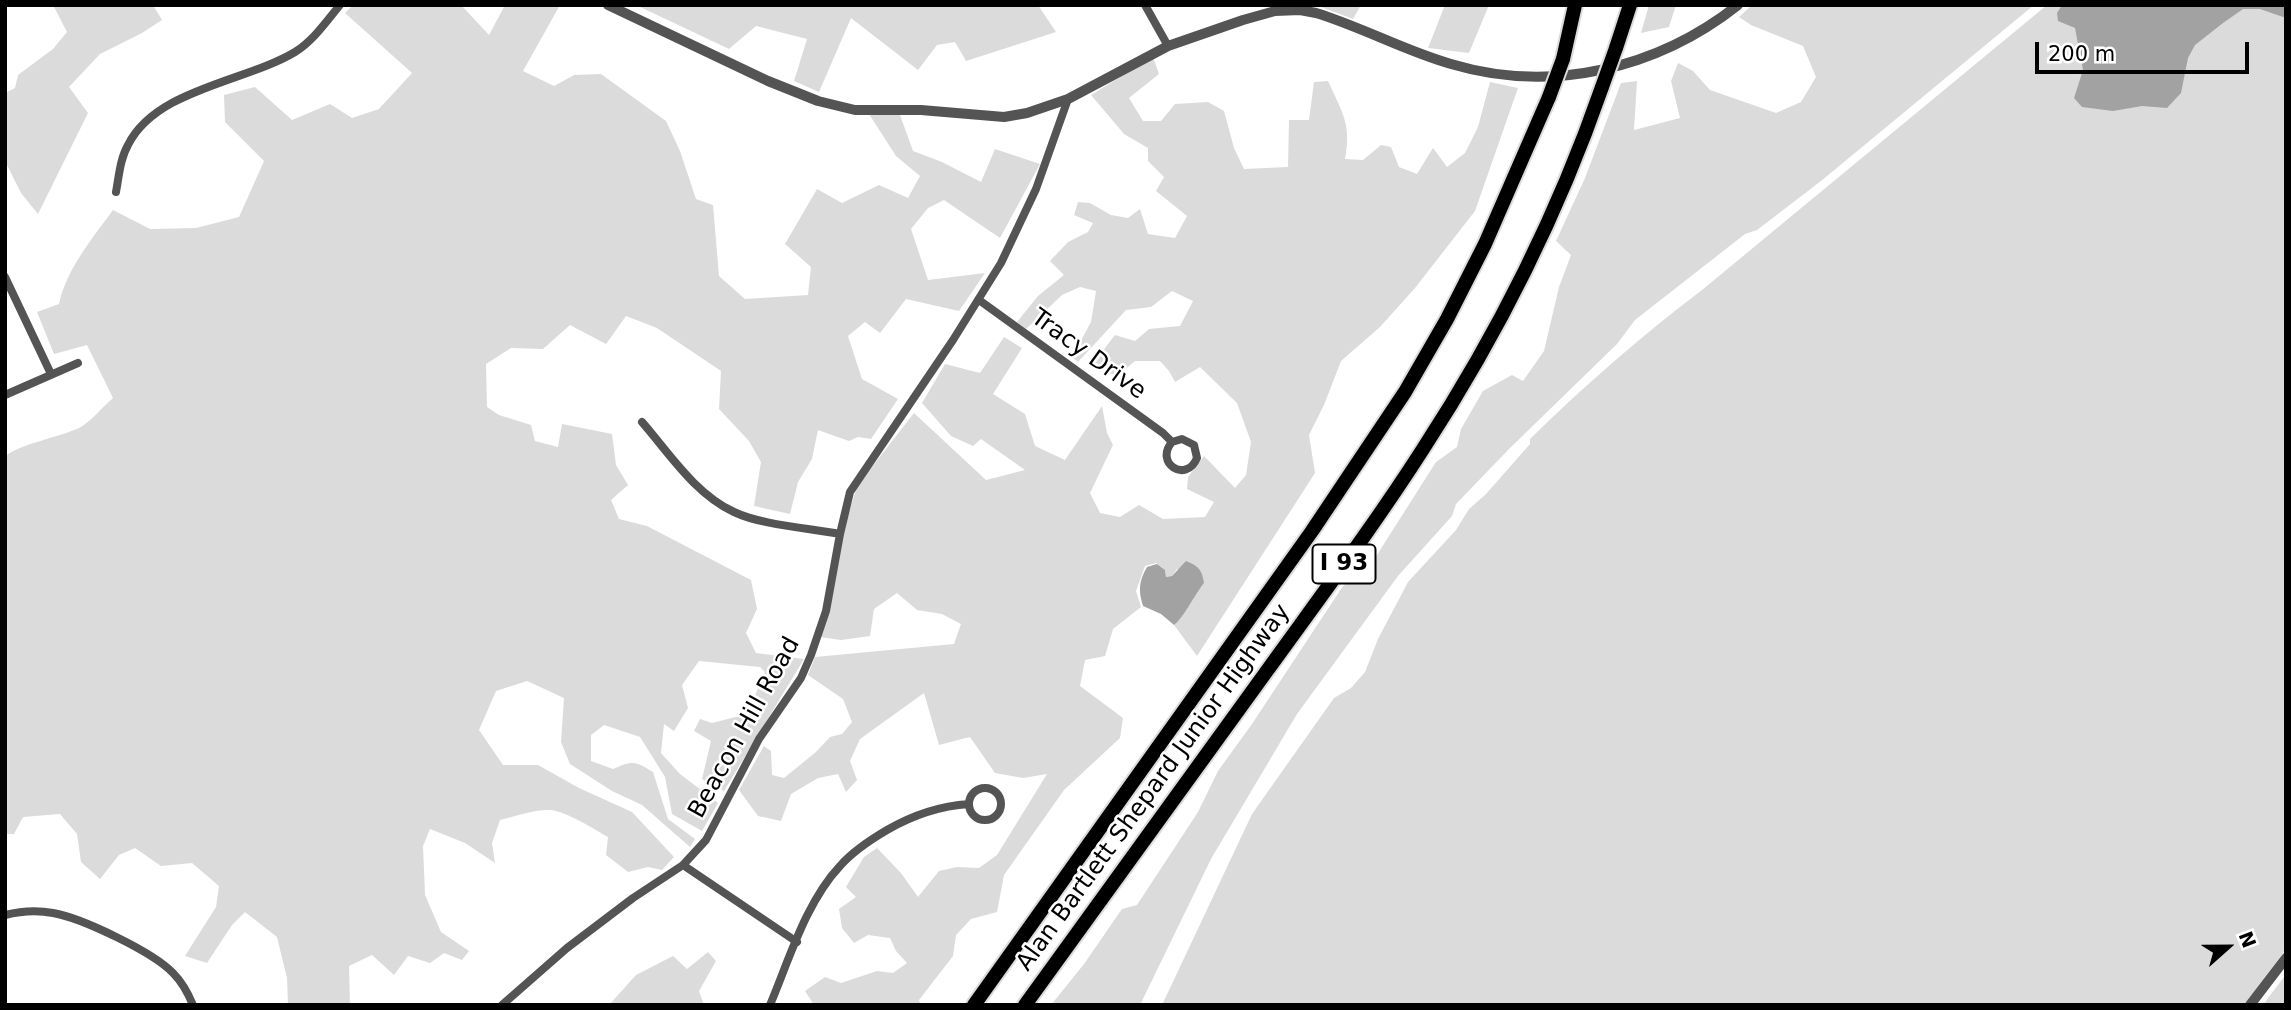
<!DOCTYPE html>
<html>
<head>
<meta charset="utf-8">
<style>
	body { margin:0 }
	#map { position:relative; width:2291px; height:1010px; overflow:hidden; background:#fff; font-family:"DejaVu Sans",sans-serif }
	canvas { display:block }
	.frame { position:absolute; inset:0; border:7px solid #000; pointer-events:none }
	.north { position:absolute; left:2193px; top:912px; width:70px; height:70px; -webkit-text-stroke:5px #fff; paint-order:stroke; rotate:69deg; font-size:19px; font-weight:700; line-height:28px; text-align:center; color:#000 }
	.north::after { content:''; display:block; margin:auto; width:24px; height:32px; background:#000; clip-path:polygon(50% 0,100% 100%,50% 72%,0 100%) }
	.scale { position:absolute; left:2035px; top:42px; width:214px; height:32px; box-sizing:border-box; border:4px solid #000; border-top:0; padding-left:9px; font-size:21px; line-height:24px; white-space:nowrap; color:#000; -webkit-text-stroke:5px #fff; paint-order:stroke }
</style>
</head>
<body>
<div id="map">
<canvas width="2291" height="1010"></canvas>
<div class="frame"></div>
<div class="north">N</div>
<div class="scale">200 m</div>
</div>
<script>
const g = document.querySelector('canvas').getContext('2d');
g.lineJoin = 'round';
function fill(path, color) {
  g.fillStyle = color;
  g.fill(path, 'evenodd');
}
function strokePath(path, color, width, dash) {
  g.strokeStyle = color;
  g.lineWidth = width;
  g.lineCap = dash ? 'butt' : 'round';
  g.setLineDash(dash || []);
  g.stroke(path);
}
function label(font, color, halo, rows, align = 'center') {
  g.font = font + ' "DejaVu Sans",sans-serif';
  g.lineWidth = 5;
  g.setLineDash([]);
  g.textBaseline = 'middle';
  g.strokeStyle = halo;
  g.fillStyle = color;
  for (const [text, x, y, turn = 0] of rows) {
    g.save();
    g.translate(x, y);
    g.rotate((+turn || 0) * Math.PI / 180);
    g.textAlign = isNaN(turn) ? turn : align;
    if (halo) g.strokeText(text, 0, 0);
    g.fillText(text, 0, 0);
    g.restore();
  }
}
const green = new Path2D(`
	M53 5H153L162 20 142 33 100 54 69 87 88 113 38 214 21 193 5 161V93L15 88 18 75 53 49 67 32Z
	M353 5H461L489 35 505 5H560L523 71 554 86 574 75 601 74 666 121 680 151 696 199 713 205 719 276 745 299 808 295 811 267 785 244 817 189 842 203 879 185 908 198 920 176 896 156 869 114 900 115 913 151 942 162 981 182 995 149 1040 164 1000 238 944 200 928 208 911 229 928 280 985 273 959 311 906 299 880 333 865 322 848 336 862 379 898 399 871 439 858 437 849 441 818 430 812 459 798 482 790 514 754 506 761 462 749 441 719 409 721 371 657 328 626 316 606 344 570 325 543 349 511 348 486 364 487 407 499 415 531 425 535 441 558 447 562 424 612 434 616 465 628 485 611 500 619 519 647 526 751 580 757 609 746 633 756 653 804 659 724 791 702 779 711 741 694 731 700 719 712 723 747 714 765 672 760 667 699 661 682 685 688 708 674 731 664 724 661 753 680 774 718 803 702 831 672 814 665 777 640 737 604 725 591 735V761L613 769C633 760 635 761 653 772L668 819 695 839 690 847 642 805 612 791 570 764 561 742 564 698 527 681 496 691 479 730 503 765H538L579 788 632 812 674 857 662 870 648 867 628 872 606 855 608 837C594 829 567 812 551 810 535 809 516 816 500 820L492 843 495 863 465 843 430 829 423 846 425 895 441 932 469 951 462 960 444 953 430 963 408 956 394 975 372 955 349 966 350 1005H288L287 978 277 937 245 912 232 925 207 963 185 956 216 907 219 886 192 863 161 866 135 848 119 855 100 879 81 862 77 834 60 814 23 817 14 834H5V456C23 443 57 438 79 428 91 422 102 407 113 398L87 345 54 354 37 312 59 304C67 268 92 239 113 210L150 229 196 228 239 217 264 161 225 122 224 95 255 87 292 120 330 104 352 118 379 109 412 73 345 13Z
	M636 5H1038L1056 32 966 61 955 42 937 45 918 70 851 18 819 92 794 81 807 39 756 26 729 49Z
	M1316 5H1361L1353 19Z
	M1445 5H1489L1469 53 1428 48Z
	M1649 5H1676L1669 27 1641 33Z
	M1752 5H2034L1821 181 1757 230 1745 234 1635 320 1617 344 1509 449 1456 504 1452 516 1398 576 1297 714 1211 859 1140 1005H1051L1084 964 1122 909 1137 905 1198 812 1218 771 1252 724 1341 589 1360 566 1375 558 1436 462 1457 447 1461 429 1483 391 1512 375 1523 381 1544 351 1559 287 1571 255 1556 241 1585 178 1621 83 1637 81 1634 130 1680 118 1671 81 1678 63 1693 71 1710 90 1776 113 1801 102 1816 77 1803 46 1751 25 1739 17Z
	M2047 5H2286V949L2244 1005H1162L1252 814 1334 698 1351 688 1365 672 1378 639 1408 582 1456 530 1469 509 1486 494 1530 444V439C1584 386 1641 336 1702 290Z
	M1153 57 1159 74 1129 98 1143 121H1161L1175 104 1208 102 1224 111 1234 148 1244 169 1288 167 1289 120H1309L1314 82 1328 81C1342 112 1352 125 1345 159L1363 160 1381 145 1391 147 1399 167 1417 174 1433 148 1447 167 1465 153 1478 127 1490 82 1518 88 1475 211 1415 288 1380 327 1341 361 1324 405 1309 435 1315 473 1197 656 1174 625C1182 619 1196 593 1204 583L1177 569 1172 576 1166 577 1165 570 1156 563 1145 566 1136 591 1141 607 1113 629 1105 656 1085 660 1080 686 1123 718 1120 738 1064 790 1004 875 997 912 971 919 956 935 953 956 919 1000 921 1005H814L805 991 825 977 841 983 877 971 893 973 907 963 896 951 890 938 868 935 854 943 842 928 839 909 856 897 846 887 864 857 877 848 901 873 918 897 939 871 957 867 979 868 997 855 1047 774 1023 778 995 773 970 737 939 745 924 693 860 739 850 761 857 780 846 792 838 774 818 778 791 794 781 821 758 816 739 790 764 746 771 751 772 775 784 778 816 752 830 737 842 734 852 722 843 699 808 675 815 657 954 644 961 624 942 614 917 610 897 593 874 609 870 636 841 640 820 637 843 533 857 486 914 413 986 480 1025 470 981 439 973 446 951 436 922 403 945 364 980 373 1004 337 1022 348 993 394 1025 414 1035 446 1065 460 1102 406 1107 433 1113 445 1090 493 1100 513 1120 517 1139 505 1163 519 1205 517 1214 502 1187 489 1188 477 1204 456 1235 488 1246 475 1251 442 1237 403 1200 367 1175 382 1169 371 1160 361H1135L1117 376 1091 366 1115 335 1135 341 1149 329 1180 326 1193 301 1172 291 1151 307 1126 310 1078 362 1072 357 1091 322 1096 291 1080 287 1062 295 1026 329 1017 322 1038 296 1064 275 1050 261 1068 242 1088 232 1093 223 1074 215 1078 202 1090 203 1111 215 1128 218 1140 209 1148 234 1175 238 1187 216 1156 191 1164 177 1148 161V148L1124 134 1091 95Z
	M708 952 716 961 699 991 704 1005H609L636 975 673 956 687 969Z
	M2286 974V1005H2263Z`);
const water = new Path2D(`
	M2062 5H2286V18L2260 9H2243L2223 23 2195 45 2188 58 2181 93 2167 108 2142 106 2113 111 2082 107 2074 98 2083 70 2075 28 2058 21 2057 13Z
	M1186 561C1198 566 1202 569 1204 583 1196 593 1182 620 1174 625L1161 614 1143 606C1138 590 1139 581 1147 567L1157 564 1165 570 1166 577 1172 576Z`);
const minor = new Path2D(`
	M1145 5 1168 46
	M116 192C119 176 120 159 128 145 156 89 245 82 295 52 313 41 326 22 340 5
	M5 277 51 374
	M979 300 1163 433 1172 442C1154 463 1186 484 1197 458L1194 445 1182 439 1172 442
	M5 395 78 363
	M642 422C669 453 695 494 734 512 761 525 808 528 840 534
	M969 804a16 16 0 1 1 32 0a16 16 0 1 1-32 0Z
	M683 865 797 942
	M5 915C21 911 37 910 53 913 82 918 153 952 173 973 182 982 188 993 193 1005
	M502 1005 567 948 633 898 683 865 706 840 759 739 801 678 811 655 826 611 840 534 850 492 953 340 1001 263 1036 189 1068 99
	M770 1005C789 960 806 902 840 866 853 851 870 840 887 830 913 815 939 806 969 804`);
const tertiary = new Path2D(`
	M608 5 768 81 818 101 855 110H921L1004 117 1027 113 1068 99 1168 46 1243 20 1275 11 1300 10 1316 13C1362 27 1405 51 1451 64 1551 94 1657 69 1738 5
	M2250 1005 2286 958`);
const motorway = new Path2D(`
	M1616 48 1630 5
	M1563 59 1575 5
	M974 1005 1312 531 1405 392 1447 319 1485 244 1549 97
	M1025 1005C1106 893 1188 780 1269 668 1321 596 1375 524 1423 449 1496 337 1558 214 1602 87`);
const motorwayBridge = new Path2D(`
	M1602 87 1616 48
	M1549 97 1563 59`);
const shields = [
	[1344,564,63]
];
const shieldNames = [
	["I 93",1344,564]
];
const streetNames = [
	["Tracy Drive",1088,355,36],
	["Beacon Hill Road",745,728,-61],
	["Alan Bartlett Shepard Junior Highway",1154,788,-54]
];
fill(green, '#dbdbdb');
fill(water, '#a2a2a2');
strokePath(motorway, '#dbdbdb', 18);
strokePath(minor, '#545454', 8);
strokePath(tertiary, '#545454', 10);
strokePath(motorway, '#000', 14);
strokePath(motorwayBridge, '#dbdbdb', 18, []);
strokePath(motorwayBridge, '#000', 14);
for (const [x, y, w] of shields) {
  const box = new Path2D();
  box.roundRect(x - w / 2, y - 19.5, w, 39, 5);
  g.fillStyle = '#fff';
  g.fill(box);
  strokePath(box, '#000', 2);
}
label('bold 23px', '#000', null, shieldNames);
label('24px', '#000', '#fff', streetNames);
</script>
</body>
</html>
